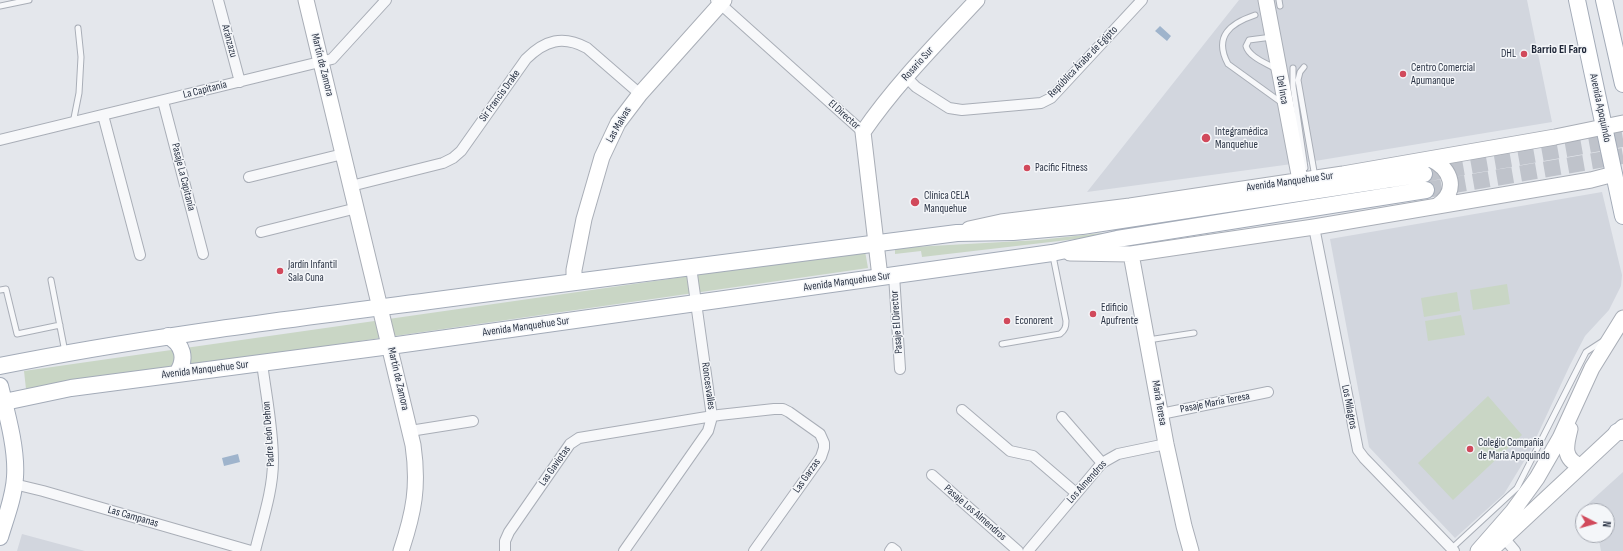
<!DOCTYPE html>
<html>
<head>
<meta charset="utf-8">
<style>
	body { margin:0 }
	#map { position:relative; width:1623px; height:551px; overflow:hidden; background:#e4e7ec; font-family:"Sofia Sans Condensed",sans-serif }
	canvas { display:block }
	.north { position:absolute; left:1575px; top:503px; width:40px; height:40px; box-sizing:border-box; background:#f4f6f9; border:1px solid #a4a8b1; border-radius:50%; rotate:96deg; font-size:11px; font-weight:700; line-height:16px; text-align:center; color:#2b3445 }
	.north::after { content:''; display:block; margin:auto; width:14px; height:18px; background:#d1495b; clip-path:polygon(50% 0,100% 100%,50% 72%,0 100%) }
</style>
</head>
<body>
<div id="map">
<canvas width="1623" height="551"></canvas>
<div class="north">N</div>
</div>
<script>
const g = document.querySelector('canvas').getContext('2d');
g.lineJoin = 'round';
function fill(path, color) {
  g.fillStyle = color;
  g.fill(path, 'evenodd');
}
function strokePath(path, color, width, dash) {
  g.strokeStyle = color;
  g.lineWidth = width;
  g.lineCap = dash ? 'butt' : 'round';
  g.setLineDash(dash || []);
  g.stroke(path);
}
function label(font, color, halo, rows, align = 'center') {
  g.font = font + ' "Sofia Sans Condensed",sans-serif';
  g.lineWidth = 3;
  g.setLineDash([]);
  g.textBaseline = 'middle';
  g.strokeStyle = halo;
  g.fillStyle = color;
  for (const [text, x, y, turn = 0] of rows) {
    g.save();
    g.translate(x, y);
    g.rotate((+turn || 0) * Math.PI / 180);
    g.textAlign = isNaN(turn) ? turn : align;
    if (halo) g.strokeText(text, 0, 0);
    g.fillText(text, 0, 0);
    g.restore();
  }
}
const built = new Path2D(`
	M1239 0H1527L1552 122 1321 160 1087 192Z
	M1602 192 1622 275 1621 286 1609 310 1585 336 1570 365 1529 453 1504 494 1455 538 1369 447 1330 239Z
	M1623 472V551H1601L1598 535H1607V511H1583V514L1580 511Z
	M22 534 85 551H17Z`);
const green = new Path2D(`
	M1102 233V236L922 257 921 251 895 254V248L1039 240Z
	M865 251 868 268 26 389 24 371Z
	M1507 284 1510 304 1473 310 1470 290Z
	M1457 292 1460 311 1424 317 1421 298Z
	M1461 315 1465 335 1428 341 1425 321Z
	M1488 396 1522 435 1453 500 1418 463Z`);
const water = new Path2D(`
	M1160 26 1171 36 1167 41 1155 31Z
	M238 454 240 462 224 466 222 458Z`);
const primaryTunnel = new Path2D(`
	M1424 174 1623 139
	M1426 190 1623 156`);
const lane = new Path2D(`
	M1279 0 1280 6
	M0 6 29 0
	M1255 15C1231 23 1213 36 1228 64L1282 103
	M1272 37 1249 40 1246 46C1249 57 1266 63 1276 69
	M1304 67 1300 72 1298 80 1315 177
	M1293 68V86L1305 168
	M73 123 79 93 81 57 78 28
	M51 280 65 352
	M0 290 6 289 17 334 60 325
	M1148 340 1194 333
	M1002 344 1060 334C1065 330 1066 327 1066 321L1053 256
	M1451 549 1517 488 1586 352 1603 341`);
const street = new Path2D(`
	M218 0 240 82
	M716 0 863 132
	M906 77 916 87 949 108 962 110 1041 103 1051 98 1142 0
	M163 101 203 254
	M103 115 140 255
	M0 140 332 59 386 0
	M249 177 343 154
	M351 186 443 163 453 158 461 151 526 59C545 40 563 35 587 48L640 94
	M1314 227 1358 450 1364 458 1454 551
	M261 232 357 208
	M894 275 900 369
	M962 410 1010 451 1033 456 1076 493
	M1161 414 1268 392
	M1062 417 1102 463
	M410 431 473 421
	M932 475 1018 551
	M14 484 43 491 251 551
	M1504 538 1515 551
	M255 551C262 522 273 491 273 461 273 428 266 395 262 363
	M505 551V541L509 532 570 444 579 438 719 415 774 409H783L789 412 820 434 824 443V448L821 457 754 551
	M624 551 708 431 712 417 691 267
	M890 551 892 548 896 551
	M1028 551 1102 463 1118 454 1166 444`);
const secondary = new Path2D(`
	M306 0 413 445C419 486 414 512 401 551
	M1266 0 1300 180
	M1430 159C1452 169 1459 191 1437 206
	M969 229 1001 222 1130 206 1343 174 1555 137 1623 123
	M1070 253 1131 254 1314 227 1591 180 1614 174
	M1131 254 1166 444 1184 526 1191 551
	M880 277 863 132C896 84 937 43 977 0
	M574 282V270L584 219 602 157 618 123 640 94 724 0
	M1570 429C1566 445 1562 459 1581 466
	M1478 551 1513 511 1537 478 1560 438 1592 368 1623 318
	M1490 551 1623 427`);
const primary = new Path2D(`
	M1577 0 1623 216
	M1604 0 1623 84
	M168 336C183 344 187 359 177 373
	M0 366C144 337 291 319 437 300 610 277 783 255 957 233L1013 232 1082 226 1424 174
	M0 386C7 414 17 449 15 477 14 497 6 517 0 537
	M0 403 71 388 390 346 1052 253 1117 239 1426 190
	M1617 432H1623`);
const markers = [
	[1524,54,4,"#d1495b"],
	[1403,74,4,"#d1495b"],
	[1206,138,5,"#d1495b"],
	[1027,168,4,"#d1495b"],
	[915,202,5,"#d1495b"],
	[280,271,4,"#d1495b"],
	[1093,314,4,"#d1495b"],
	[1007,321,4,"#d1495b"],
	[1470,449,4,"#d1495b"]
];
const streetNames = [
	["Aránzazu",229,41,75],
	["República Árabe de Egipto",1083,62,-46],
	["Rosario Sur",918,64,-48],
	["Martín de Zamora",322,65,76],
	["La Capitanía",205,90,-14],
	["Del Inca",1282,90,80],
	["Sir Francis Drake",500,96,-54],
	["Avenida Apoquindo",1600,108,78],
	["El Director",844,115,42],
	["Las Malvas",619,125,-60],
	["Pasaje La Capitanía",183,177,76],
	["Avenida Manquehue Sur",1290,182,-8],
	["Avenida Manquehue Sur",847,282,-8],
	["Pasaje El Director",897,322,-94],
	["Avenida Manquehue Sur",526,327,-8],
	["Avenida Manquehue Sur",205,370,-7],
	["Martín de Zamora",398,379,77],
	["Roncesvalles",708,386,82],
	["María Teresa",1159,403,80],
	["Pasaje María Teresa",1215,403,-11],
	["Los Milagros",1349,407,79],
	["Padre León Dehon",269,434,-94],
	["Las Gaviotas",555,466,-55],
	["Las Garzas",807,476,-55],
	["Los Almendros",1087,482,-48],
	["Pasaje Los Almendros",975,513,41],
	["Las Campanas",133,517,16]
];
const poiNames = [
	["DHL",1516,54,"right"],
	["Centro Comercial",1411,68],
	["Apumanque",1411,81],
	["Integramédica",1215,132],
	["Manquehue",1215,145],
	["Pacific Fitness",1035,168],
	["Clínica CELA",924,196],
	["Manquehue",924,209],
	["Jardín Infantil",288,265],
	["Sala Cuna",288,278],
	["Edificio",1101,308],
	["Apufrente",1101,321],
	["Econorent",1015,321],
	["Colegio Compañía",1478,443],
	["de María Apoquindo",1478,456]
];
const neighbourhoodNames = [
	["Barrio El Faro",1559,50]
];
fill(built, '#d2d6de');
fill(green, '#c9d6c5');
fill(water, '#9fb4cc');
strokePath(primaryTunnel, '#bfc3cb', 16, [16, 8]);
strokePath(lane, '#a9aeb7', 7);
strokePath(street, '#a9aeb7', 12);
strokePath(secondary, '#a9aeb7', 17);
strokePath(primary, '#a3abb8', 18);
strokePath(lane, '#f7f8fa', 5);
strokePath(street, '#f7f8fa', 10);
strokePath(secondary, '#fff', 15);
strokePath(primary, '#fff', 16);
for (const [x, y, r, color] of markers) {
  const dot = new Path2D();
  dot.arc(x, y, r, 0, 2 * Math.PI);
  g.fillStyle = color;
  g.fill(dot);
  strokePath(dot, '#f4f6f9', 1.5);
}
label('11px', '#2b3445', '#f4f6f9', streetNames);
label('11px', '#2b3445', '#f4f6f9', poiNames, 'left');
label('bold 12px', '#1d2536', '#f4f6f9', neighbourhoodNames);
</script>
</body>
</html>
